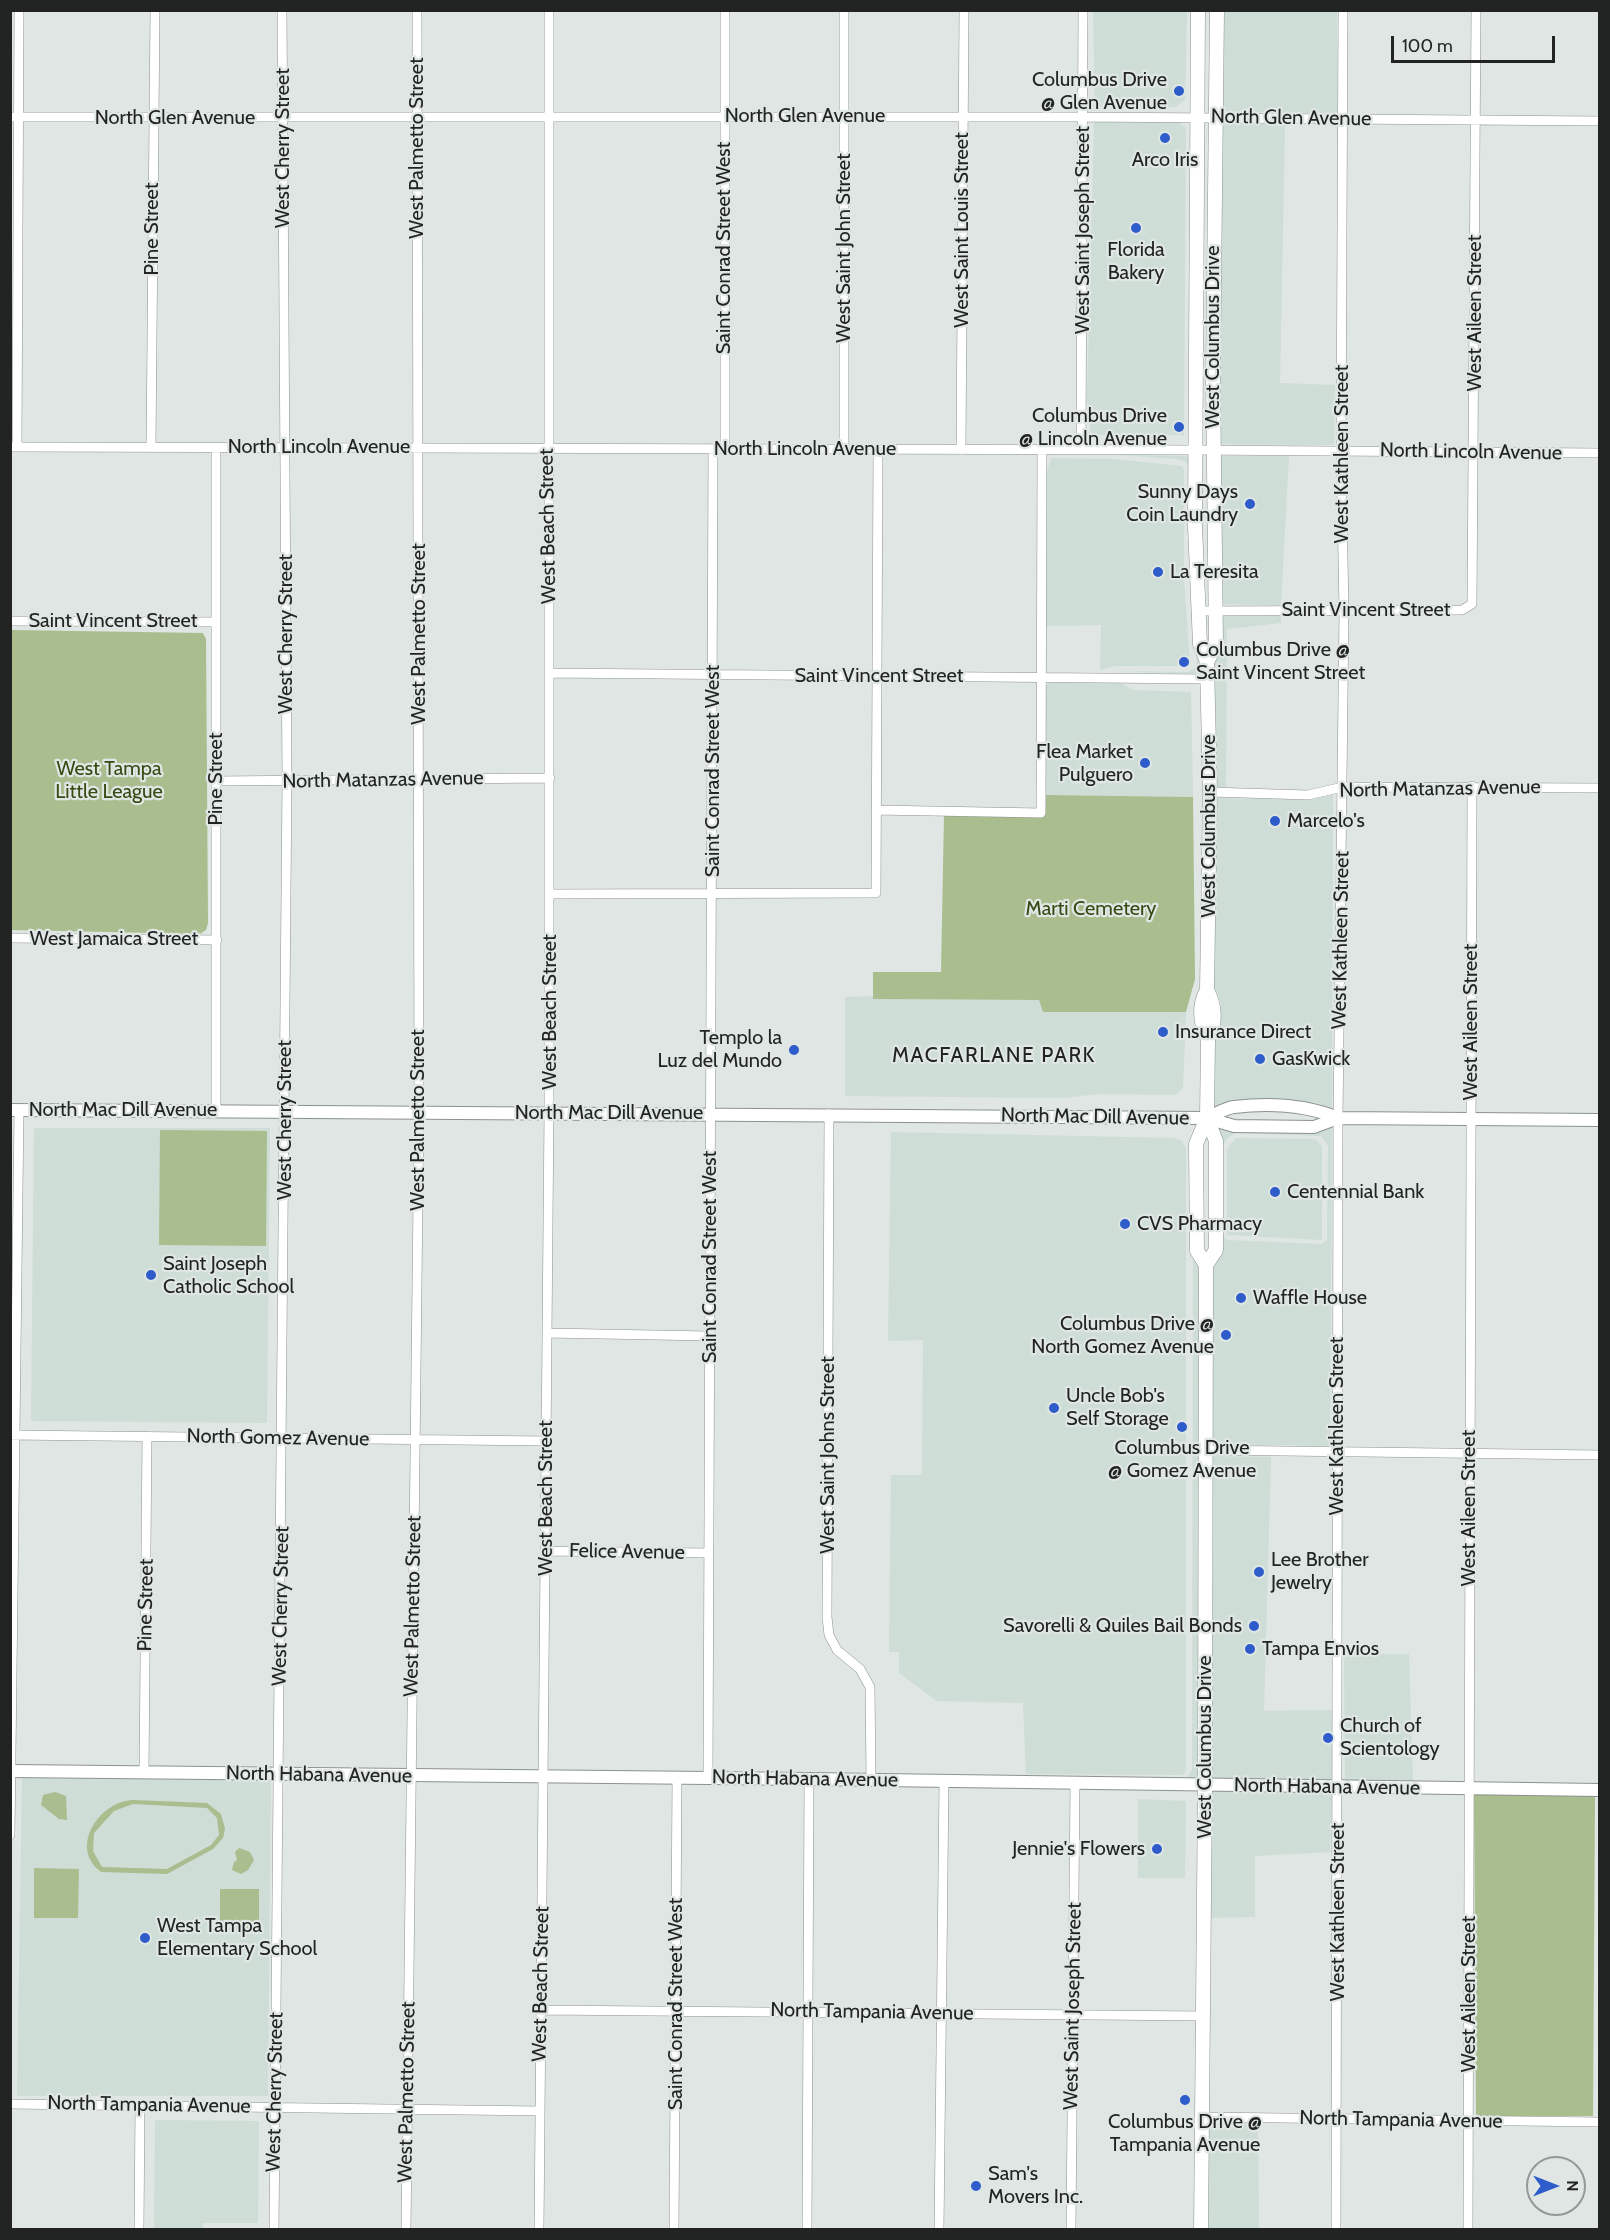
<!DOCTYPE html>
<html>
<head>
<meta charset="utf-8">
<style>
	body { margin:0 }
	#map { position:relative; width:1610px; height:2240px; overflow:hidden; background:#dfe6e3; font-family:Cabin,sans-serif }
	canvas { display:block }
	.frame { position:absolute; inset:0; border:12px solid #212423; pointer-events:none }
	.north { position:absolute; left:1526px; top:2156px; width:60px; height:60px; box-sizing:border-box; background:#dfe6e3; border:2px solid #939896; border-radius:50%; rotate:90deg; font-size:16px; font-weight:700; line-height:24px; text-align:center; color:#212423 }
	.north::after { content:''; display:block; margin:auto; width:21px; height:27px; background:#2e5ccb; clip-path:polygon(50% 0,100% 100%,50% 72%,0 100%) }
	.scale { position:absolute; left:1391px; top:36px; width:164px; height:27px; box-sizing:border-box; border:3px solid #212423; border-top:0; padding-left:8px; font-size:18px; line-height:21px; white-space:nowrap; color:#212423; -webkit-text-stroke:4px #dfe6e3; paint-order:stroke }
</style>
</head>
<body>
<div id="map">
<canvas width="1610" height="2240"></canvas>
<div class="frame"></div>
<div class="north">N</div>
<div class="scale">100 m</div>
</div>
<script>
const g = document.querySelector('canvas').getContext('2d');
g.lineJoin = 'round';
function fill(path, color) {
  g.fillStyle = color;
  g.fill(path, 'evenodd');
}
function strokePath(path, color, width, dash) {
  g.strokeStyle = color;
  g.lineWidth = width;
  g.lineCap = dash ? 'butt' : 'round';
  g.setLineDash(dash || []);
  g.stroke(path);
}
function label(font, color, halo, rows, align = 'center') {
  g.font = font + ' Cabin,sans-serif';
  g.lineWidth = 4.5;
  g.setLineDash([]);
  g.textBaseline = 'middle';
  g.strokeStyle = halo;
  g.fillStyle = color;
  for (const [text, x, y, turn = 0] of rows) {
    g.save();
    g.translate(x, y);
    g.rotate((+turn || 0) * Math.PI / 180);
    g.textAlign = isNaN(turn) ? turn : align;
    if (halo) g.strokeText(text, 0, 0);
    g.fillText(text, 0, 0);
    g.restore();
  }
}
const built = new Path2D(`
	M1093 11H1187L1185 100 1176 107H1095Z
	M1214 11H1337V113L1212 112Z
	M1177 121 1186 128 1184 435H1091L1087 398 1094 122Z
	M1212 123 1285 124 1280 383 1335 385 1334 445 1211 444Z
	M1118 455 1198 456 1202 674 1116 671 1188 672 1195 668 1197 661 1190 578 1189 468 1186 462 1176 459Z
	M1211 456H1289L1281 605 1212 604Z
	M1051 458 1113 459 1182 466 1184 470V578L1190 666H1115L1100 670 1101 625 1046 626 1047 472Z
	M1212 615 1281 616V623L1227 629 1226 787H1216Z
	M1051 682 1120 683 1134 690 1191 692 1193 797 1046 795V686Z
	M1333 795 1332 1109 1314 1102 1285 1101H1232L1214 1109V1042L1220 1028 1221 1003 1214 986 1216 798 1308 800Z
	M873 996V999L1039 1000 1043 1012H1186L1183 1088 1175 1095 1098 1094 1063 1098 845 1096V997Z
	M1217 1127 1234 1132 1314 1133 1332 1127 1330 1446 1210 1444 1212 1268 1222 1235 1227 1240 1321 1244 1327 1240 1328 1146 1321 1136 1236 1133 1226 1139 1222 1147Z
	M34 1128H270L267 1423 31 1421Z
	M891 1132 1174 1138 1182 1141 1186 1148V1770L1183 1775 1026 1774 1023 1703 937 1701 899 1673V1652H889L891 1475H922L923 1340 888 1341Z
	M1236 1138 1316 1139 1322 1146V1240L1227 1235V1149Z
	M1193 1256 1199 1268V1779H1186L1192 1770Z
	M1210 1456 1271 1457 1264 1711 1332 1710V1781L1212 1779Z
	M1344 1654H1409L1413 1782 1345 1781Z
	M22 1778 271 1780 268 2096H17Z
	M1212 1790 1332 1793 1330 1852 1255 1856V1917L1210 1918Z
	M1138 1799 1186 1801 1185 1878H1138Z
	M155 2120 259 2121 258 2223H203V2229H154Z
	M1208 2122 1258 2124 1259 2229 1207 2230Z`);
const green = new Path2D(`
	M11 630 203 633 206 639 208 923 206 930 200 934 11 930Z
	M1046 795 1193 797 1195 979 1186 1012H1043L1039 1000 873 999V972H941L944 815 1045 816Z
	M160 1130 267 1131 266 1246 159 1245Z
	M55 1792 66 1796 67 1820 59 1819 41 1805 43 1795Z
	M1474 1794 1595 1796 1593 2116H1476Z
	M133 1800 207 1803 221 1814 225 1829 223 1838 213 1849 167 1874 101 1872C68 1847 100 1801 133 1800ZM133 1804 207 1808 217 1818 219 1835 211 1845 167 1869 102 1867 93 1851 94 1833 114 1811Z
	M239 1848 250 1852 254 1860 248 1870 241 1874 232 1870 234 1862 237 1860 235 1852Z
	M34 1868 79 1869 78 1918H34Z
	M220 1889H259V1930H220Z`);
const minor = new Path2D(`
	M725 10V449
	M10 117H1083L1600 121
	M10 447 1195 450 1600 453
	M17 447 19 10
	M151 447 155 10
	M216 447V1110
	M844 450V10
	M961 450 964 10
	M1081 450 1083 10
	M1198 611 1462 610 1472 604 1476 10
	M10 621 216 622
	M550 673 1207 679
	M216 781 550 778
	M1210 792 1308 795 1343 787 1600 788
	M876 810 1041 813 1042 450
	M550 894 876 893 878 450
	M10 938 217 940
	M829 1114 827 1617 829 1635 837 1650 860 1669 870 1687 871 1780
	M547 1333 709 1336
	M10 1435 546 1441
	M1204 1450 1600 1455
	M546 1551 709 1553
	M144 1773 147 1436
	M708 1778 713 449
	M10 1835 19 1110
	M541 2010 1203 2016
	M10 2104 540 2111
	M1202 2117 1600 2122
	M139 2230 140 2105
	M274 2230 287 781 282 10
	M406 2230 419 1112 417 10
	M539 2230 549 1112V10
	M674 2230 677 1778
	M807 2230 809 1779
	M939 2230 944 1781
	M1071 2230 1075 1782
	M1336 2230 1338 1118 1344 611 1341 451 1343 10
	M1468 2230 1472 786`);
const tertiary = new Path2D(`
	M10 1110 1207 1118 1234 1126 1314 1127 1338 1118
	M1207 1118C1216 1114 1225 1108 1234 1107 1268 1103 1306 1105 1338 1118L1600 1120
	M10 1771 809 1779 1600 1790`);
const secondary = new Path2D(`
	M1198 10 1195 526 1200 644 1207 662 1210 792 1207 990C1215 1006 1217 1022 1208 1039L1207 1118 1216 1141V1250L1206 1265
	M1207 662 1216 645 1213 378 1217 10
	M1207 990C1198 1005 1200 1024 1208 1039
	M1201 2230 1205 1785 1206 1265 1197 1251 1196 1144 1207 1118`);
const markers = [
	[1179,91,6,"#2e5ccb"],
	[1165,138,6,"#2e5ccb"],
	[1136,228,6,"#2e5ccb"],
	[1179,427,6,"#2e5ccb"],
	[1250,504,6,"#2e5ccb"],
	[1158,572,6,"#2e5ccb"],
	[1184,662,6,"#2e5ccb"],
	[1145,763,6,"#2e5ccb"],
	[1275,821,6,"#2e5ccb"],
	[1163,1032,6,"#2e5ccb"],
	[794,1050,6,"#2e5ccb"],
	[1260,1059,6,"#2e5ccb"],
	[1275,1192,6,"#2e5ccb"],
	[1125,1224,6,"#2e5ccb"],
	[151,1275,6,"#2e5ccb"],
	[1241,1298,6,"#2e5ccb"],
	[1226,1335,6,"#2e5ccb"],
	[1054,1408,6,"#2e5ccb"],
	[1182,1427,6,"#2e5ccb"],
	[1259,1572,6,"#2e5ccb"],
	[1254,1626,6,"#2e5ccb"],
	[1250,1649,6,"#2e5ccb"],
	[1328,1738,6,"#2e5ccb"],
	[1157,1849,6,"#2e5ccb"],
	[145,1938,6,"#2e5ccb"],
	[1185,2100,6,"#2e5ccb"],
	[976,2186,6,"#2e5ccb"]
];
const poiNames = [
	["Columbus Drive",1167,80,"right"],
	["@ Glen Avenue",1167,103,"right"],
	["Arco Iris",1165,160,"center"],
	["Florida",1136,250,"center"],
	["Bakery",1136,273,"center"],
	["Columbus Drive",1167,416,"right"],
	["@ Lincoln Avenue",1167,439,"right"],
	["Sunny Days",1238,492,"right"],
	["Coin Laundry",1238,515,"right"],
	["La Teresita",1170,572],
	["Columbus Drive @",1196,650],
	["Saint Vincent Street",1196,673],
	["Flea Market",1133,752,"right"],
	["Pulguero",1133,775,"right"],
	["Marcelo's",1287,821],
	["Insurance Direct",1175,1032],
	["Templo la",782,1038,"right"],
	["Luz del Mundo",782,1061,"right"],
	["GasKwick",1272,1059],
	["Centennial Bank",1287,1192],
	["CVS Pharmacy",1137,1224],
	["Saint Joseph",163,1264],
	["Catholic School",163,1287],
	["Waffle House",1253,1298],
	["Columbus Drive @",1214,1324,"right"],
	["North Gomez Avenue",1214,1347,"right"],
	["Uncle Bob's",1066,1396],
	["Self Storage",1066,1419],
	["Columbus Drive",1182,1448,"center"],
	["@ Gomez Avenue",1182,1471,"center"],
	["Lee Brother",1271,1560],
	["Jewelry",1271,1583],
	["Savorelli & Quiles Bail Bonds",1242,1626,"right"],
	["Tampa Envios",1262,1649],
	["Church of",1340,1726],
	["Scientology",1340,1749],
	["Jennie's Flowers",1145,1849,"right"],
	["West Tampa",157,1926],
	["Elementary School",157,1949],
	["Columbus Drive @",1185,2122,"center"],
	["Tampania Avenue",1185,2145,"center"],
	["Sam's",988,2174],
	["Movers Inc.",988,2197]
];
const streetNames = [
	["North Glen Avenue",805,116],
	["North Glen Avenue",175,118],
	["North Glen Avenue",1291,118,1],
	["West Cherry Street",283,148,-90],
	["West Palmetto Street",417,148,-90],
	["Pine Street",152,229,-90],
	["West Saint Louis Street",962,230,-90],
	["West Saint Joseph Street",1083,230,-90],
	["Saint Conrad Street West",724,248,-90],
	["West Saint John Street",844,248,-90],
	["West Aileen Street",1475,313,-90],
	["West Columbus Drive",1213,337,-90],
	["North Lincoln Avenue",319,447],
	["North Lincoln Avenue",805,449],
	["North Lincoln Avenue",1471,452,1],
	["West Kathleen Street",1342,454,-90],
	["West Beach Street",548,526,-91],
	["Saint Vincent Street",1366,610],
	["Saint Vincent Street",113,621],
	["West Cherry Street",286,634,-90],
	["West Palmetto Street",419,634,-90],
	["Saint Vincent Street",879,676],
	["Saint Conrad Street West",713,771,-90],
	["Pine Street",216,779,-90],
	["North Matanzas Avenue",383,780,-1],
	["North Matanzas Avenue",1440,789,-1],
	["West Columbus Drive",1209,826,-90],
	["West Jamaica Street",114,939],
	["West Kathleen Street",1341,940,-89],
	["West Beach Street",550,1012,-90],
	["West Aileen Street",1471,1022,-90],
	["North Mac Dill Avenue",123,1110],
	["North Mac Dill Avenue",609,1113],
	["North Mac Dill Avenue",1095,1117,1],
	["West Cherry Street",285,1120,-90],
	["West Palmetto Street",418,1120,-90],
	["Saint Conrad Street West",710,1257,-90],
	["West Kathleen Street",1337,1426,-90],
	["North Gomez Avenue",278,1438,1],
	["West Saint Johns Street",828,1455,-90],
	["West Beach Street",546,1498,-90],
	["West Aileen Street",1469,1508,-90],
	["Felice Avenue",627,1552,1],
	["Pine Street",146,1605,-89],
	["West Cherry Street",281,1606,-89],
	["West Palmetto Street",413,1606,-89],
	["West Columbus Drive",1205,1747,-90],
	["North Habana Avenue",319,1775,1],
	["North Habana Avenue",805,1779,1],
	["North Habana Avenue",1327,1787,1],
	["West Kathleen Street",1338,1912,-90],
	["West Beach Street",541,1984,-89],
	["West Aileen Street",1469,1994,-90],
	["Saint Conrad Street West",676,2004,-90],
	["West Saint Joseph Street",1073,2006,-89],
	["North Tampania Avenue",872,2012,1],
	["West Cherry Street",275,2092,-89],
	["West Palmetto Street",407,2092,-89],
	["North Tampania Avenue",149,2105,1],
	["North Tampania Avenue",1401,2120,1]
];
const parkNames = [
	["West Tampa",109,769],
	["Little League",109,792],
	["Marti Cemetery",1091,909]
];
const neighbourhoodNames = [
	["MACFARLANE PARK",994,1056]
];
fill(built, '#ceddd6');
fill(green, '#a9bd8e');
strokePath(minor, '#8b928f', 10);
strokePath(tertiary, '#8b928f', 14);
strokePath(secondary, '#8b928f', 15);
strokePath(minor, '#fff', 9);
strokePath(tertiary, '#fff', 12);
strokePath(secondary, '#fff', 14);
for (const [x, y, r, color] of markers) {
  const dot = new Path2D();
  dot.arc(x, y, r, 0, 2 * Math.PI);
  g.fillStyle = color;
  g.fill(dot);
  strokePath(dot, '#dfe6e3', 2);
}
label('20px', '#212423', '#dfe6e3', poiNames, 'left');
label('20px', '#212423', '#dfe6e3', streetNames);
label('20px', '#364a12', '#dfe6e3', parkNames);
g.letterSpacing = '1.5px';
label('21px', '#212423', '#dfe6e3', neighbourhoodNames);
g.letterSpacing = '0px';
</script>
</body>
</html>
